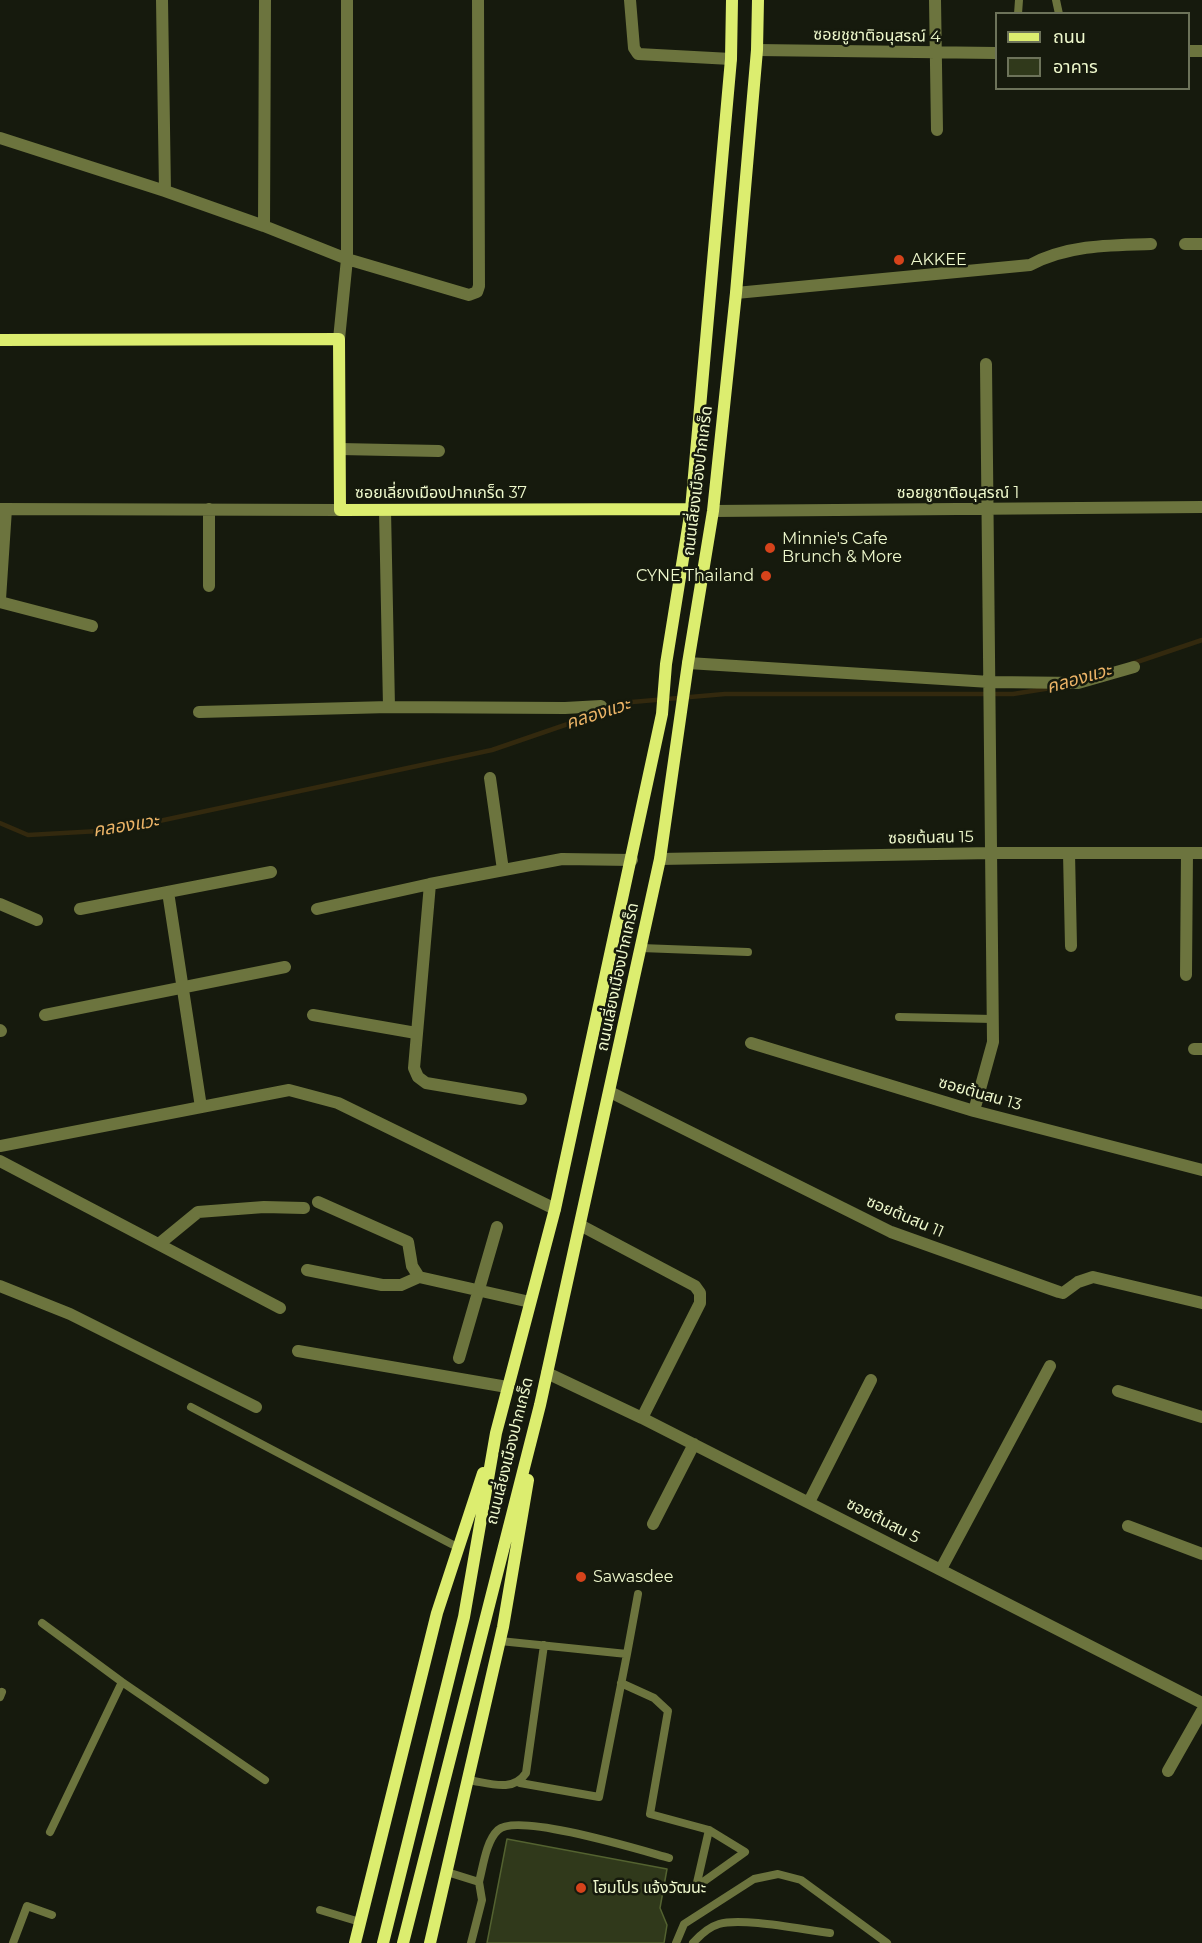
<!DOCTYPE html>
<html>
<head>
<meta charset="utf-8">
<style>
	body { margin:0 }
	#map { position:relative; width:1202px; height:1943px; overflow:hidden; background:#161a0d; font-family:Montserrat,"Noto Sans Thai",sans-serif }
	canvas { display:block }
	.legend { position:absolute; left:995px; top:12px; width:195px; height:78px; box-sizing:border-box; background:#161a0d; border:2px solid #6d735a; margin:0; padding:8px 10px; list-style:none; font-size:18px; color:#eff9cd }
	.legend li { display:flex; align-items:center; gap:12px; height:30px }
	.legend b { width:30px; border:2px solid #6d735a }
</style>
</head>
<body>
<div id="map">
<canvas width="1202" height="1943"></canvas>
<ul class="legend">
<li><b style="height:8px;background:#dced6f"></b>ถนน</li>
<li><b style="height:16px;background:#30391b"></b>อาคาร</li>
</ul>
</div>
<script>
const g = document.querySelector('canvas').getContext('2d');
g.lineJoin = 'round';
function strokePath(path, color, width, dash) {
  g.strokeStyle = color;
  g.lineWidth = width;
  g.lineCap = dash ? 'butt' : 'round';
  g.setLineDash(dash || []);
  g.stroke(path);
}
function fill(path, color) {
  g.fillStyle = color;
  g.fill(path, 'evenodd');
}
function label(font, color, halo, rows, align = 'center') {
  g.font = font + ' Montserrat,"Noto Sans Thai",sans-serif';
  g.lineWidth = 5;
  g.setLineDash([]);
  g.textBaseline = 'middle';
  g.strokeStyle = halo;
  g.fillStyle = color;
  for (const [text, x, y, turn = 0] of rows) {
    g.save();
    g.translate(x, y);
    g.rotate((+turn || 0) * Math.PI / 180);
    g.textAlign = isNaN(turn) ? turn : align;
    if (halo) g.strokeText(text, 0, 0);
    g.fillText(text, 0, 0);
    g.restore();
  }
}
const stream = new Path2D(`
	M1131 664 1202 640
	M0 823 28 835 117 830 492 750 632 702 725 694H1013L1051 688`);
const building = new Path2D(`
	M507 1839 667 1869 660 1908 667 1925 664 1943H487Z`);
const lane = new Path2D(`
	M1056 0 1059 14
	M1018 14 1019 0
	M641 948 748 952
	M899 1017 993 1019
	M191 1407 459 1548
	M42 1623 122 1682 265 1780
	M500 1641 627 1654 638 1594
	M621 1683 654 1698 668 1711 650 1814 709 1830 745 1852 696 1887 709 1830
	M0 1697 2 1692
	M468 1780C489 1783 513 1793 526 1773L544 1645
	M520 1783 599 1797 627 1654
	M50 1832 122 1682
	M447 1872 479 1882 482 1900 471 1943
	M479 1882C483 1867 486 1841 498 1830 517 1812 640 1850 669 1858
	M320 1910 360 1922
	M13 1943 27 1906 52 1915
	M676 1943 684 1924 754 1879 778 1874 801 1880 887 1943
	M693 1943C700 1935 709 1927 719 1924 742 1917 804 1930 830 1933`);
const street = new Path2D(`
	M162 0 165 191
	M630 0 634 48 638 54 731 59
	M935 0 937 130
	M757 50 996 53
	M1188 51H1202
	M0 138 165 191 264 226 347 259 469 295 477 292 479 286 478 0
	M264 226 265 0
	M1185 244H1202
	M736 293 1030 265C1067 245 1110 245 1151 244
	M339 339 347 259V0
	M340 449 439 451
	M0 509 340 510
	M385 510 389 707
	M713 511 1202 507
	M209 586V509
	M0 599 6 509
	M0 602 92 626
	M688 663 990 682 1078 683 1134 667
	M199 712 389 707 565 708 601 706
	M490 778 503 870
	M1069 853 1071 946
	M660 859 991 853H1202
	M168 892 201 1107
	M0 904 37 920
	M80 909 271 872
	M317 909 430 884
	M1186 975 1187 853
	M45 1015 285 967
	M313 1015 416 1033
	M0 1030 1 1031
	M751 1043 974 1111 1202 1170
	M1194 1049H1202
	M610 1092 891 1232 1059 1292 1063 1293 1078 1282 1093 1277 1202 1303
	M521 1099 426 1083 418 1077 414 1068 430 884 562 859 632 860
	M974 1111 993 1042 986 364
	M0 1146 289 1090 338 1103 555 1209
	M0 1161 280 1308
	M318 1202 408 1242 412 1266 419 1277
	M580 1225 695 1286 700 1293V1303L642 1418
	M159 1244 198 1212 264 1207 304 1208
	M307 1270 382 1285H401L419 1277 530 1302
	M0 1286 70 1314 256 1407
	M298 1351 507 1387
	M459 1358 497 1227
	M547 1373 642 1418 1202 1703
	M1118 1391 1202 1417
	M809 1502 871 1380
	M653 1524 694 1444
	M1128 1526 1202 1554
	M941 1569 1050 1366
	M1168 1771 1202 1711`);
const secondary = new Path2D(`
	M0 340 339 339 340 510 691 509
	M355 1943 437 1613 483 1473
	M383 1943 464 1617 496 1433 555 1209 662 714 666 664 691 509 731 59 732 0
	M403 1943 540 1405 660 859 688 663 713 511 736 293 757 50 758 0
	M430 1943 503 1627 528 1480`);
const markers = [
	[899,260,6,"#d6431b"],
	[770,548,6,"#d6431b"],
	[766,576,6,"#d6431b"],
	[581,1577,6,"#d6431b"],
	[581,1888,6,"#d6431b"]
];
const streetNames = [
	["ซอยชูชาติอนุสรณ์ 4",877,36,1],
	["ถนนเลี่ยงเมืองปากเกร็ด",698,481,-83],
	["ซอยเลี่ยงเมืองปากเกร็ด 37",441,493],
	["ซอยชูชาติอนุสรณ์ 1",958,493],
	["ซอยต้นสน 15",931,838,-1],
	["ถนนเลี่ยงเมืองปากเกร็ด",618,977,-78],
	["ซอยต้นสน 13",980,1094,16],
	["ซอยต้นสน 11",905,1217,23],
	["ถนนเลี่ยงเมืองปากเกร็ด",510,1451,-76],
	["ซอยต้นสน 5",883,1521,27]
];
const poiNames = [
	["AKKEE",911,260],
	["Minnie's Cafe",782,539],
	["Brunch & More",782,557],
	["CYNE Thailand",754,576,"right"],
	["Sawasdee",593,1577],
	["โฮมโปร แจ้งวัฒนะ",593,1888]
];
const waterNames = [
	["คลองแวะ",1079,679,-16],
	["คลองแวะ",598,714,-18],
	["คลองแวะ",126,826,-9]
];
strokePath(stream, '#33290e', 4.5);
fill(building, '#30391b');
strokePath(building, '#536230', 1.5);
strokePath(lane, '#6c743e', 8);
strokePath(street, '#6c743e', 12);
strokePath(secondary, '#dced6f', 12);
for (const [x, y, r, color] of markers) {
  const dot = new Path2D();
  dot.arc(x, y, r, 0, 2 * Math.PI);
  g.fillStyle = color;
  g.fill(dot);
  strokePath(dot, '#161a0d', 2);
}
label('16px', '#eff9cd', '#161a0d', streetNames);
label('16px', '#eff9cd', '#161a0d', poiNames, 'left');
label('italic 18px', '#ecb467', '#161a0d', waterNames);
</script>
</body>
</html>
